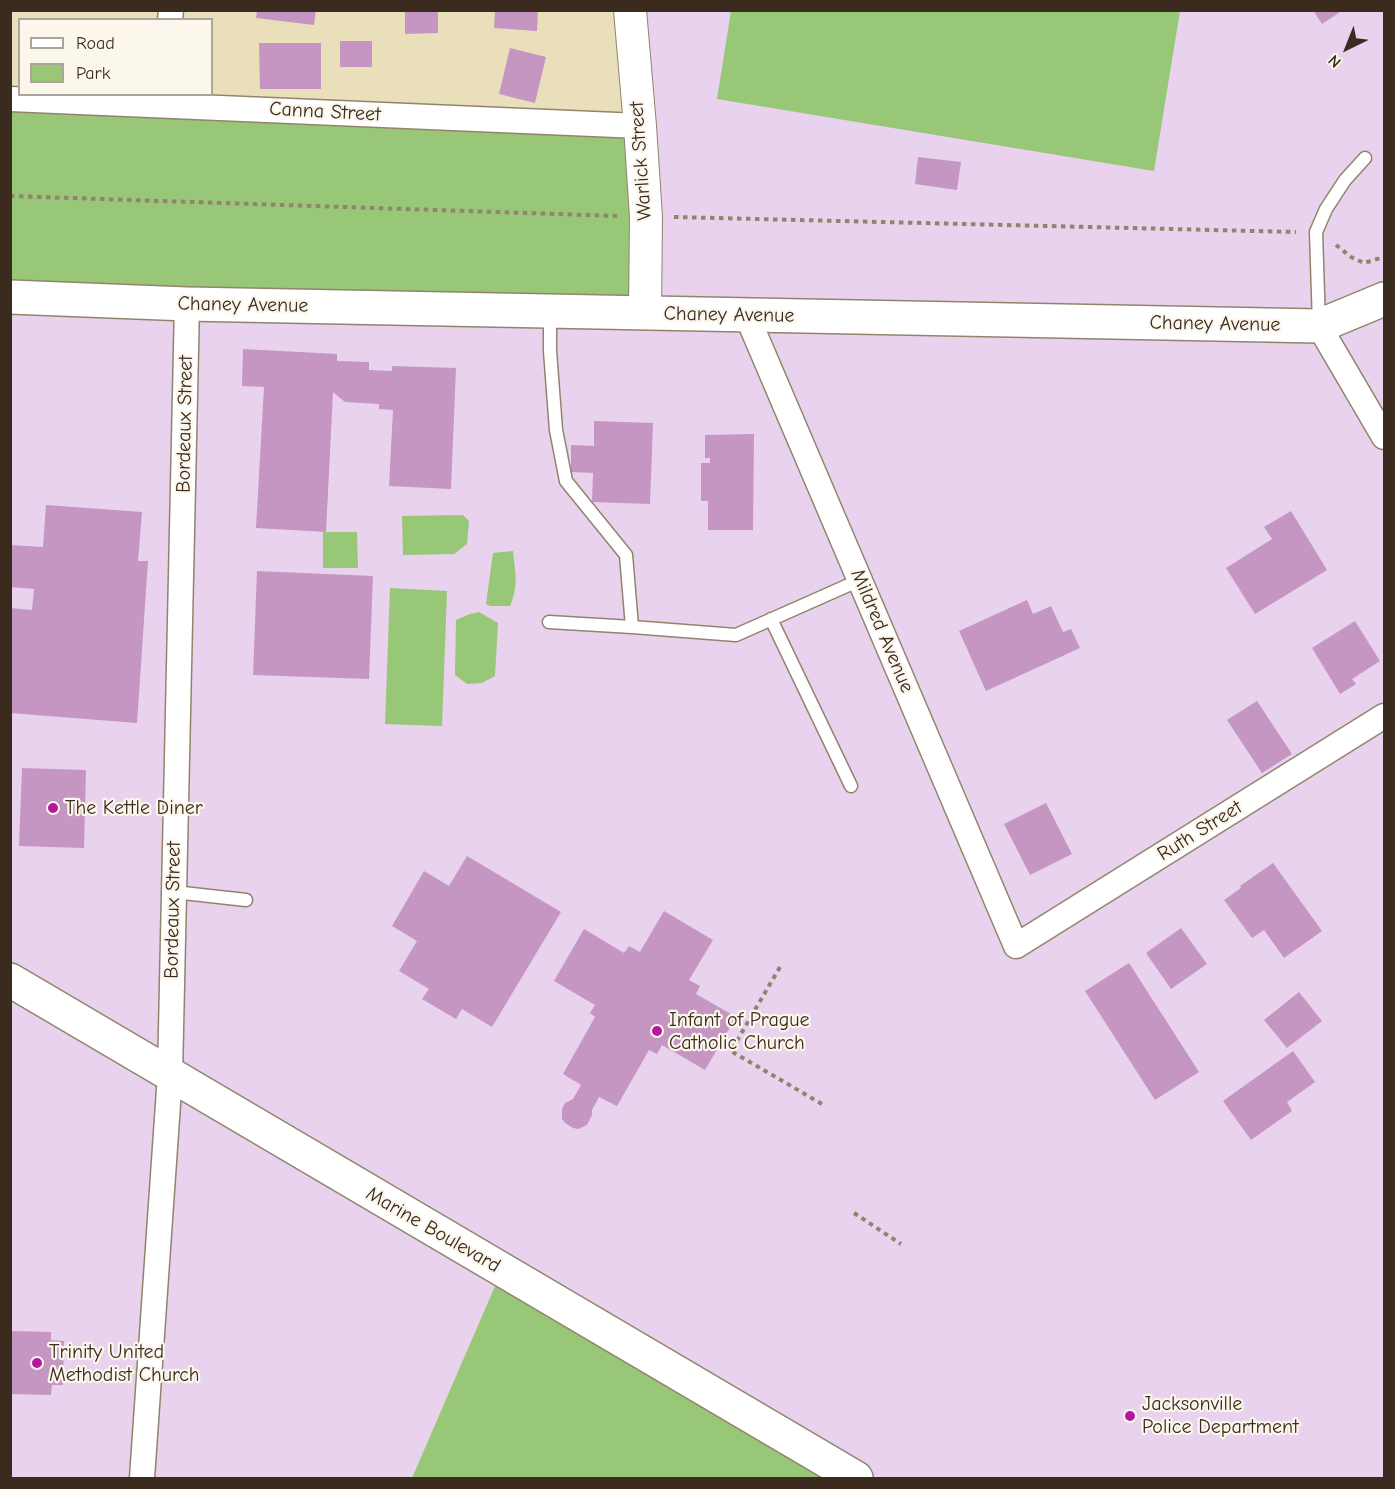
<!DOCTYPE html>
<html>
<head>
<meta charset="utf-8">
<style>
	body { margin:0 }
	#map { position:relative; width:1395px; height:1489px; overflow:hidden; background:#e9dfba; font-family:"Comic Neue",sans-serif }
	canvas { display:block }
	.frame { position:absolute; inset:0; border:12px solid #3b2a1e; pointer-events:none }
	.legend { position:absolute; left:18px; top:18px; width:195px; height:78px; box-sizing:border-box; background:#fbf7ec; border:2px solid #aea59a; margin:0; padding:8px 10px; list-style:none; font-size:18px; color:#3b2a1e }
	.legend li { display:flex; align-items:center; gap:12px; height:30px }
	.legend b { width:30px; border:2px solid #aea59a }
	.north { position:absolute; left:1317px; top:18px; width:60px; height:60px; -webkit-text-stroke:4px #fbf7ec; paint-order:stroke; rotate:223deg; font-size:16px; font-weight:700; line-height:24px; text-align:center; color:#3b2a1e }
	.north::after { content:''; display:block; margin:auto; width:21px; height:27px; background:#3b2a1e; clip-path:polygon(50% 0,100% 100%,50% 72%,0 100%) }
</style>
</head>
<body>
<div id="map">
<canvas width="1395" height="1489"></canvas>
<div class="frame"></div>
<ul class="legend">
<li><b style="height:8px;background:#fff"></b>Road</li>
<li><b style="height:16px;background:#97c777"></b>Park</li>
</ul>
<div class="north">N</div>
</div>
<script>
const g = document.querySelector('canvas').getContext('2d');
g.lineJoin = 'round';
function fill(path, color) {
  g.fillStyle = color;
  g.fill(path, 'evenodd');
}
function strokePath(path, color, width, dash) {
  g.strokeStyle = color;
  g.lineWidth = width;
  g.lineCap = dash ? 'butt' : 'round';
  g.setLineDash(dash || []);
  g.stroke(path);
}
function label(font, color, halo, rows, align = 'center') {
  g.font = font + ' "Comic Neue",sans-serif';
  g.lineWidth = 4.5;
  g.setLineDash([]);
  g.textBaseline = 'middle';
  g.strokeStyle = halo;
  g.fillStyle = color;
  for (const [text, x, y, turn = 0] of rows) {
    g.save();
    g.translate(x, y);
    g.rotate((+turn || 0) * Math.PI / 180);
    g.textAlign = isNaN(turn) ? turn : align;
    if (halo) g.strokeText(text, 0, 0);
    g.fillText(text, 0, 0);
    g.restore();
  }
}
const built = new Path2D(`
	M630 11H1384V1478H856L502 1270 412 1478H11V297L645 313Z`);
const green = new Path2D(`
	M731 11H1180L1154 171 717 99Z
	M11 99 640 126 645 313 11 297Z
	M463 515 469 521 467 544 454 554 403 555 402 516Z
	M323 532H357L358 568H323Z
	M513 551C515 573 519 585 510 606H490L486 604 493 553Z
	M390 588 447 591 442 726 385 724Z
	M479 612 498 623 495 676 482 683 467 684 455 675 456 620 470 614Z
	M502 1270 856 1478H412Z`);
const building = new Path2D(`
	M257 10H316L314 25 256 18Z
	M405 10H438V33L405 34Z
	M495 10H538L537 31 494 28Z
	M1313 10H1343L1322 24Z
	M340 41H372V67H340Z
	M259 43H321V89H260Z
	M510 48 546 57 535 103 499 94Z
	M918 157 961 162 957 190 915 184Z
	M243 349 337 354V361L369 362V370L392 371V366L456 368 451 489 389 486 393 410 379 409V404L345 402 333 392 326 532 256 528 264 387 242 386Z
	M594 421 653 423 650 504 592 502 593 473 571 472V445L594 446Z
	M754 434 753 530H708V501H701V463H710V458H705V435Z
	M46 505 142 512 138 561H148L137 723 10 713V608L32 610 34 589 10 587V545L43 547Z
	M1291 511 1327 570 1255 614 1226 568 1272 539 1264 527Z
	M257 571 373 576 369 679 253 675Z
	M1027 600 1033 614 1051 606 1063 632 1071 629 1080 648 986 691 959 631Z
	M1355 621 1380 661 1352 679 1356 684 1340 694 1312 648Z
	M1257 701 1292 754 1262 773 1227 720Z
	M22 768 86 770 84 848 19 846Z
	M1046 803 1072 854 1030 875 1004 824Z
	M467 856 561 912 492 1027 462 1009 456 1019 422 999 429 989 399 971 417 941 392 926 424 871 449 886Z
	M1273 863 1322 931 1284 958 1264 930 1252 938 1224 900 1241 888 1240 886Z
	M664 911 713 940 689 980 700 986 696 994 736 1017 705 1070 662 1045 657 1054 649 1050 617 1106 599 1097 592 1110V1115L587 1125 578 1129 573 1128 565 1123 562 1119V1109L565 1103 573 1099 581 1085 563 1074 595 1017 590 1013 595 1005 554 981 584 929 624 953 629 946 640 952Z
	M1181 928 1207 964 1171 989 1146 953Z
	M1129 963 1199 1072 1155 1100 1085 991Z
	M1299 992 1322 1021 1287 1048 1264 1020Z
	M1293 1051 1315 1082 1287 1102 1292 1111 1251 1140 1223 1101Z
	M10 1331 51 1332V1340L64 1341 63 1385H52L51 1395 10 1394Z`);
const path = new Path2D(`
	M10 196 618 216
	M674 217 1296 232
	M1336 245 1351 257 1364 263 1384 257
	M780 967 731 1051 822 1104
	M854 1213 901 1244`);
const service = new Path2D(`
	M550 312V351L556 430 566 481 626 555 632 627 736 635 860 580
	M1319 325 1316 232 1326 209 1345 180 1365 158
	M771 619 851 786
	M549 622 632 627
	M174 892 246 900`);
const minor = new Path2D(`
	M170 20 171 10
	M10 99 640 126
	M747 316 1016 946 1384 716
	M1319 326 1384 437
	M142 1478 170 1075 187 304`);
const tertiary = new Path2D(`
	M630 10 640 126 646 217 645 313`);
const secondary = new Path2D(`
	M10 297 187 304 1319 326 1384 299`);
const primary = new Path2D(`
	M10 980 856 1478`);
const markers = [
	[53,808,6,"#b5179e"],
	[657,1031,6,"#b5179e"],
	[37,1363,6,"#b5179e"],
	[1130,1416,6,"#b5179e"]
];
const streetNames = [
	["Canna Street",325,112,3],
	["Warlick Street",641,161,-94],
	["Chaney Avenue",243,305,1],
	["Chaney Avenue",729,315,1],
	["Chaney Avenue",1215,324,1],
	["Bordeaux Street",185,424,-89],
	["Mildred Avenue",882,631,67],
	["Ruth Street",1200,831,-32],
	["Bordeaux Street",173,910,-89],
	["Marine Boulevard",433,1230,30]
];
const poiNames = [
	["The Kettle Diner",65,808],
	["Infant of Prague",669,1020],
	["Catholic Church",669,1043],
	["Trinity United",49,1352],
	["Methodist Church",49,1375],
	["Jacksonville",1142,1404],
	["Police Department",1142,1427]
];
fill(built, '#e8d2ee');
fill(green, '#97c777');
fill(building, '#c596c2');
strokePath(service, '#92846c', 15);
strokePath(minor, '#92846c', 27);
strokePath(tertiary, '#92846c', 34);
strokePath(secondary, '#92846c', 36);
strokePath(primary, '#92846c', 36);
strokePath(path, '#92846c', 4, [4.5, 4.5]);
strokePath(service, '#fff', 12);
strokePath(minor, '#fff', 24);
strokePath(tertiary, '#fff', 32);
strokePath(secondary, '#fff', 33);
strokePath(primary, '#fff', 33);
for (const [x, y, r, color] of markers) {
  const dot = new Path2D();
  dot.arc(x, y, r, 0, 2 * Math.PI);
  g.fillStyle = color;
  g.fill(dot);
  strokePath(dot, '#fbf7ec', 2);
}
label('20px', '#3b2a1e', '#fbf7ec', streetNames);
label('20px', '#3b2a1e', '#fbf7ec', poiNames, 'left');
</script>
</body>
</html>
